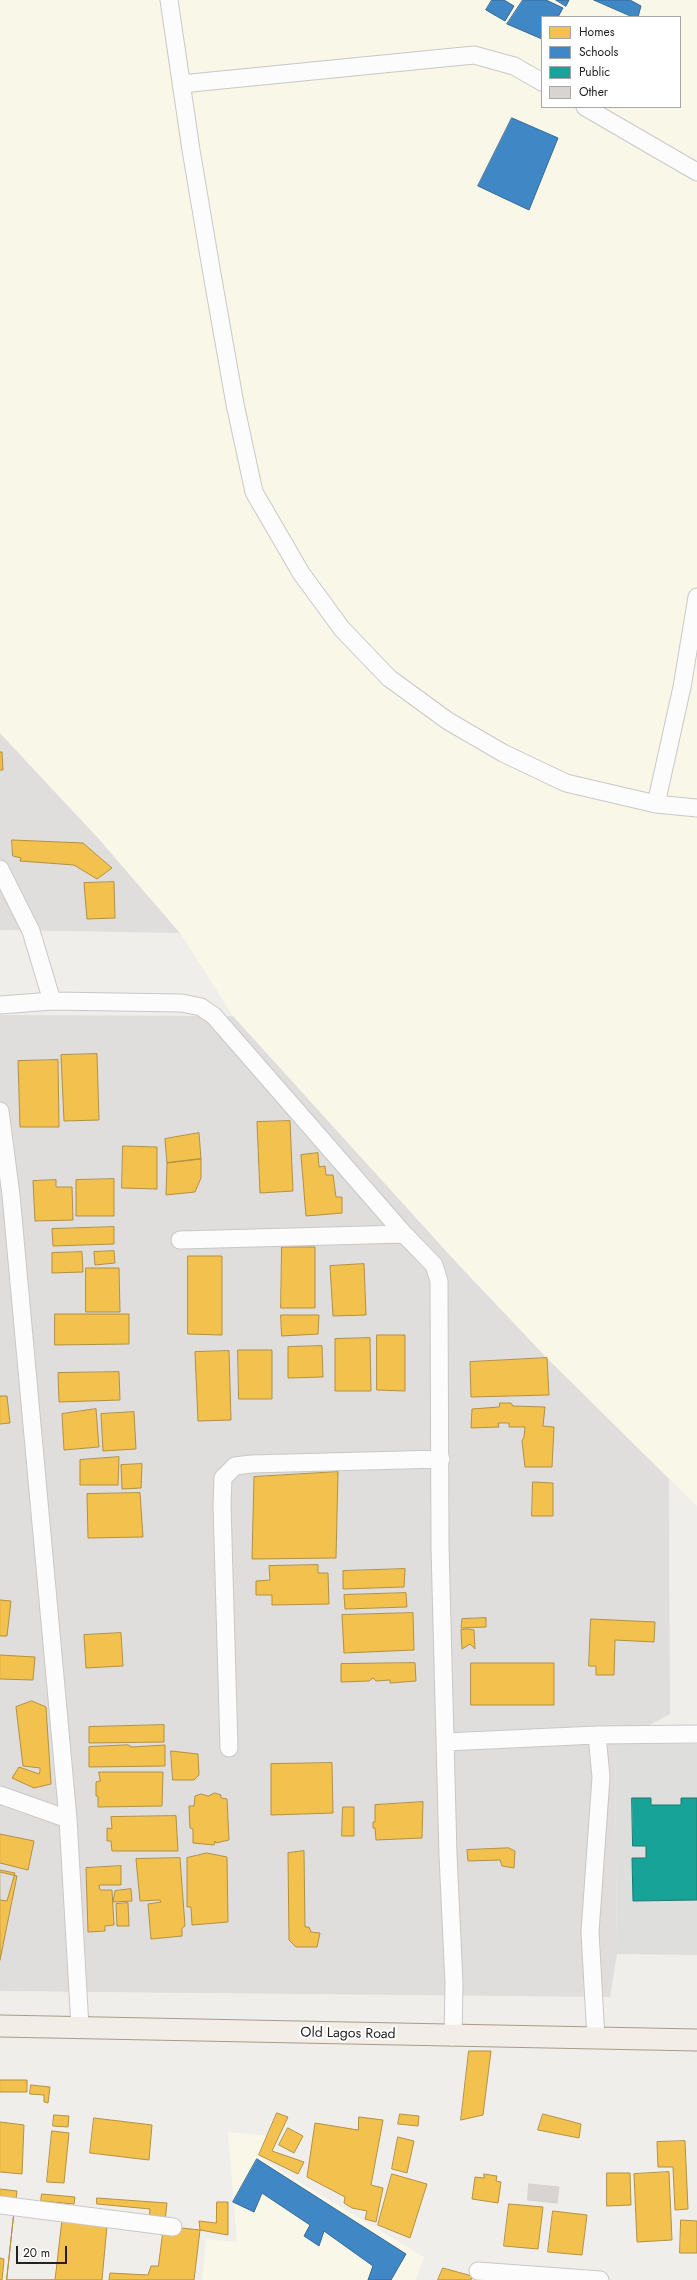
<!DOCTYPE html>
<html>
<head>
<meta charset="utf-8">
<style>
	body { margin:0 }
	#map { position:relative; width:697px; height:2280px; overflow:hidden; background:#f0eeeb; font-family:Jost,sans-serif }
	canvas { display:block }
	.legend { position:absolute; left:541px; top:16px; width:140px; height:92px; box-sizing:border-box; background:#fff; border:1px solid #a7a7a7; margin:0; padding:5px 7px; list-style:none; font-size:12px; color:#222 }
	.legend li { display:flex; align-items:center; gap:8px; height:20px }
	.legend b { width:20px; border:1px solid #a7a7a7 }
	.scale { position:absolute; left:16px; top:2246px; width:51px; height:18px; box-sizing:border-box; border:2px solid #222; border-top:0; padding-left:5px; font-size:12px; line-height:14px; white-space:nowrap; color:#222; -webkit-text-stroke:3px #fff; paint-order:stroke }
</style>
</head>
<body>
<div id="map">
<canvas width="697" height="2280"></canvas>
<ul class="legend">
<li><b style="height:11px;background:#f2c14e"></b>Homes</li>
<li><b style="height:11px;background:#3f88c5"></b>Schools</li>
<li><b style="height:11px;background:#17a398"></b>Public</li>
<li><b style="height:11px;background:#d7d4d2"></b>Other</li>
</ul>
<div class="scale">20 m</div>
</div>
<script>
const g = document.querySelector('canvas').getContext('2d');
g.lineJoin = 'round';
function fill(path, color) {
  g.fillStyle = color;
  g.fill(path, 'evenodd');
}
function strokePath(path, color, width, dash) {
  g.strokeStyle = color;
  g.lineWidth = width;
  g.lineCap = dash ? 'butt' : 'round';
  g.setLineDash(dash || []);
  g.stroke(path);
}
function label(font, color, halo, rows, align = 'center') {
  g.font = font + ' Jost,sans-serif';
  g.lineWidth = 4;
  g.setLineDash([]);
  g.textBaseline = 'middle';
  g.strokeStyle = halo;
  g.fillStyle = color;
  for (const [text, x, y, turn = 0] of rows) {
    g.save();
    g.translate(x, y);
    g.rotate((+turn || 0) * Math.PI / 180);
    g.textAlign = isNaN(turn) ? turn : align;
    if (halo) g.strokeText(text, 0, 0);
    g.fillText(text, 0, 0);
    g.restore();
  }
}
const residential = new Path2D(`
	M0 733 99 839 180 933 0 930Z
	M0 1015 233 1016 457 1263 547 1358 669 1479 670 1714 615 1743 617 1954 610 1997 0 1991Z`);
const education = new Path2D(`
	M0 0H697V1506L547 1358 457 1263 233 1016 180 933 99 839 0 733ZM542 17H680V107H542Z
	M228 2132 270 2136 268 2163 424 2257 416 2280H202L206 2239 237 2242Z`);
const religious = new Path2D(`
	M615 1743 697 1744V1955L617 1954Z`);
const homes = new Path2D(`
	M0 752H2L3 770H0Z
	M12 840 83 843 112 868 97 879 74 865 20 861 21 858 13 856Z
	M114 882 115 918 87 919 84 883Z
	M97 1054 99 1120 64 1121 61 1055Z
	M58 1060 59 1127H20L18 1061Z
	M290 1121 293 1191 260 1193 257 1122Z
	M199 1133 201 1159 167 1163 165 1139Z
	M123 1146 157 1147V1189L122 1188Z
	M318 1153 319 1167 325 1166 326 1175H333L336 1197H342V1213L306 1216 301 1155Z
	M201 1159V1178L195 1192 166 1195 167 1163Z
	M114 1179V1216H76V1180Z
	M56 1180V1187H72L73 1220 35 1221 33 1181Z
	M114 1227V1244L53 1246 52 1229Z
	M282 1247H315V1308H281Z
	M114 1251 115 1263 95 1265 94 1252Z
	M82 1252 83 1272 52 1273V1253Z
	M188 1256H222V1335L188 1334Z
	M364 1264 366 1315 333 1316 330 1266Z
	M86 1268H119L120 1312H86Z
	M55 1314H129V1344L55 1345Z
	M281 1315H319L318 1334 282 1336Z
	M377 1335H405V1391L377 1390Z
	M370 1338 371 1391H335V1339Z
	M322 1346 323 1377 288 1378V1347Z
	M238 1350H272V1399H239Z
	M229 1351 231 1420 198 1421 195 1352Z
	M547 1358 549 1395 471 1397 470 1362Z
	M119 1372 120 1400 59 1402 58 1373Z
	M0 1396H7L10 1423 0 1424Z
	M500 1403H511L513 1406 545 1407 543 1426 554 1427 552 1467H525L522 1441 524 1437 525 1427H509V1423H498L499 1427 471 1428 472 1409 499 1407Z
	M96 1409 99 1447 64 1450 62 1414Z
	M134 1412 136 1449 103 1451 101 1414Z
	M119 1457 118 1485H80V1460Z
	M142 1464 141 1488 122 1489 121 1465Z
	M338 1472 336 1558 252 1559 254 1477Z
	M533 1482 553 1483V1516H532Z
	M140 1493 143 1537 88 1538 87 1494Z
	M318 1565V1573H328L329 1604 272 1605V1595H256V1581L270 1580 269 1566Z
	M405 1569 404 1587 343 1589V1571Z
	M406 1593 407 1607 345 1609 344 1595Z
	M0 1600 11 1601 7 1636H0Z
	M413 1613 414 1650 344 1653 342 1615Z
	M486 1618V1627L461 1628 462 1619Z
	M591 1619 655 1622 654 1642 615 1640 614 1675H596V1666H589Z
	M468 1629 474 1630 475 1649 470 1644 462 1649 461 1630Z
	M121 1633 123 1666 86 1668 84 1635Z
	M0 1655 35 1657 33 1680 0 1679Z
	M415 1663 416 1681 390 1683V1680L376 1681 373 1678 369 1681 341 1682V1664Z
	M471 1663H554V1705H471Z
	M32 1701 46 1707 51 1784 34 1788 12 1778 19 1767 39 1774 40 1771V1768L23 1766 16 1707Z
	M164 1725V1742L89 1743V1727Z
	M128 1745 132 1747 165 1745V1766L89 1767V1747Z
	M171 1751 198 1754 199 1775 194 1780H173Z
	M332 1763 333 1813 271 1815V1764Z
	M99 1772H163L162 1806 98 1807V1796H96V1782L100 1781Z
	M215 1793 221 1795V1798L227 1799 229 1840 216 1843 215 1841 214 1845 193 1843V1829L190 1828 189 1806H194L195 1796 201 1794 208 1796Z
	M423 1802 422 1838 376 1840 375 1828H373V1822H375V1805Z
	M343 1807H354V1836H342Z
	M176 1816 178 1851H112L111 1841H107V1828L112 1829 111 1817Z
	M0 1834 34 1841 28 1870 0 1863Z
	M509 1848 515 1851 514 1868 502 1866 500 1860 468 1861 467 1850Z
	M304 1851 305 1927H309L311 1932 320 1933 317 1947H296L289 1940 288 1853Z
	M207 1853 227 1857 228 1922 192 1925 191 1907H187V1858Z
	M180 1858 185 1926 182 1928V1936L151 1939 148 1904 161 1902 160 1900 140 1901 136 1859Z
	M121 1866V1885H99L100 1890H112L114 1925 105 1926V1931L88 1932 86 1868Z
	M0 1870 15 1873 7 1901 0 1900Z
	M0 1872 17 1876 0 1960Z
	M131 1889 132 1901 113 1902 115 1891Z
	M128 1903 129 1926H117L116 1904Z
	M469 2051H491L483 2115 461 2120Z
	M0 2080H27V2092H0Z
	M31 2085 50 2087 48 2103 44 2102V2095L30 2094Z
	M277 2113 288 2117 272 2151 304 2162 298 2174 259 2155Z
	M400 2114 419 2116 418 2126 398 2124Z
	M543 2114 581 2124 579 2138 538 2130Z
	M54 2115 69 2116 68 2127 53 2126Z
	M359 2117 383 2120 371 2185 383 2188 376 2222 365 2219 367 2211 352 2208 344 2203 345 2197 307 2177 315 2123 358 2130Z
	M94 2118 152 2125 149 2160 90 2153Z
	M0 2122 24 2125 22 2174 0 2172Z
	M288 2128 303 2136 294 2153 279 2145Z
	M52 2131 69 2133 64 2183 47 2182Z
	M398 2137 414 2141 407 2173 392 2169Z
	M685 2141 688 2209 675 2210 673 2167H658L657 2142Z
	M669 2172 672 2240 637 2242 634 2174Z
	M607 2173H630L631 2205 607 2206Z
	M392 2174 427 2184 410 2238 378 2225Z
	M484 2174 497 2176 496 2181 501 2182 498 2203 472 2199 475 2177 484 2178Z
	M0 2189 17 2191 16 2200 0 2198Z
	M42 2194 75 2197 74 2204 41 2201Z
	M97 2198 167 2203 165 2221 149 2220 150 2209 97 2204Z
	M217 2202H228V2235L200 2230 199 2221 216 2223Z
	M509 2204 543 2207 538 2249 504 2246Z
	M15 2206 63 2211 55 2280H7Z
	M15 2206 108 2215 102 2280H7Z
	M553 2211 587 2215 582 2255 548 2252Z
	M681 2220 697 2221V2253H680Z
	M164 2226 200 2230 194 2280H109L110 2273 148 2275 151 2266H158Z
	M0 2258 4 2259 2 2280H0Z
	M443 2268 472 2276 471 2280H438Z`);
const schools = new Path2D(`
	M492 0H504L514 6 505 21 486 10Z
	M523 0H546L563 8 558 17H542V39L507 24Z
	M556 0H569L566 6Z
	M594 0H630L641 6 638 17H633Z
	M512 118 558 138 529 210 478 186Z
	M257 2159 406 2254 391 2280H368L373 2266 324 2231 319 2246 304 2236 310 2225 262 2193 254 2212 233 2202Z`);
const public = new Path2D(`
	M632 1798H651V1805H681V1798H697V1900L633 1901 632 1858H646V1846H633Z`);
const building = new Path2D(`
	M529 2184 559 2187 557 2203 528 2200Z`);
const minor = new Path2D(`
	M169 0 191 150 212 274 235 404 254 492 301 573 342 629 389 678 448 721 503 753 566 783 656 804 697 808
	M181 84 474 55 514 66 542 82
	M585 107 697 172
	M656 804 682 687 697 597
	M0 869 31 931 52 1001
	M0 1005 52 1001 182 1003 201 1007 214 1016 404 1234 434 1265 439 1281 440 1547 448 1855 454 1983 453 2037
	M0 1111 11 1195 68 1819 80 2027
	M180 1240 404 1234
	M445 1742 597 1735 697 1734
	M229 1748 222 1505 223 1478 235 1466 251 1464 441 1459
	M0 1795 68 1819
	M596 2039 590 1932 601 1777 597 1735
	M0 2205 173 2227
	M478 2271 600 2280`);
const major = new Path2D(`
	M0 2026 697 2040`);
const streetNames = [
	["Old Lagos Road",348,2034,1]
];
fill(residential, '#dfdedc');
fill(education, '#f8f7e8');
fill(religious, '#dededc');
fill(homes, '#f2c14e');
strokePath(homes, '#b49141', 1);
fill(schools, '#3f88c5');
strokePath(schools, '#366994', 1);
fill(public, '#17a398');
strokePath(public, '#1a7c75', 1);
fill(building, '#d7d4d2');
strokePath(building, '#d3d0cc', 1);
strokePath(minor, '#c9c8c7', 19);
strokePath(major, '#a79c86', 23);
strokePath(minor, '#fdfcfc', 17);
strokePath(major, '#f3ede7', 21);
label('14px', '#222', '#fff', streetNames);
</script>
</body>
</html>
